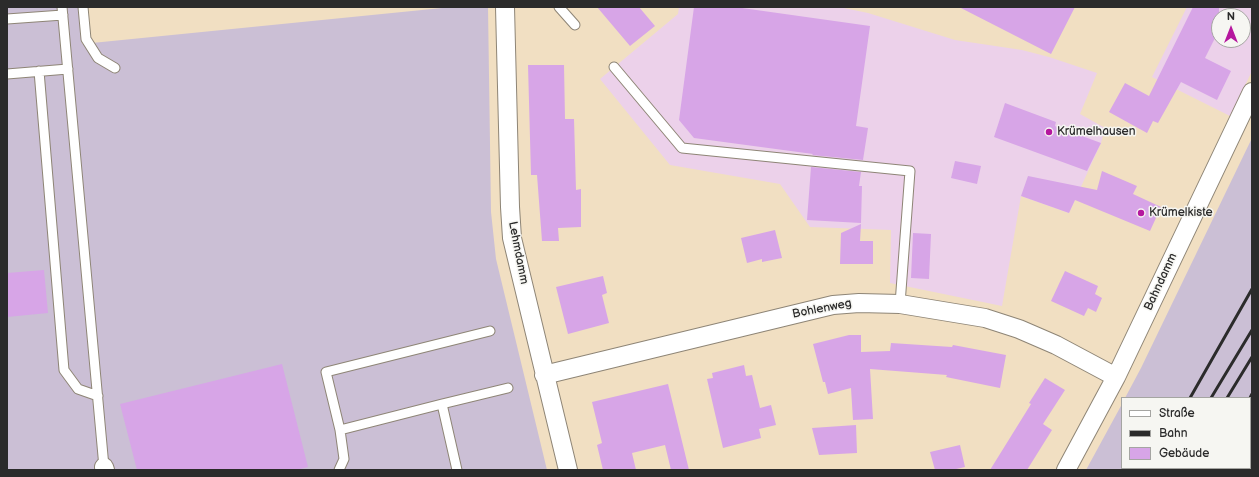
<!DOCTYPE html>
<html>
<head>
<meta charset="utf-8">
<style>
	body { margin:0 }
	#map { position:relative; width:1259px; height:477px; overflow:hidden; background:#f1dfc2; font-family:"Balsamiq Sans",sans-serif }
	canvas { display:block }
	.frame { position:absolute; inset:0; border:8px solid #2b2b2b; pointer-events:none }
	.legend { position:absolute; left:1121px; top:397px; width:130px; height:72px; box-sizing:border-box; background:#f6f6f2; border:1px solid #a5a5a2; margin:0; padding:5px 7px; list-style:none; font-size:12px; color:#2b2b2b }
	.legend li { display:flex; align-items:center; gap:8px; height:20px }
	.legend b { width:20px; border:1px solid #a5a5a2 }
	.north { position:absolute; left:1211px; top:8px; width:40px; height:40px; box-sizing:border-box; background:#f6f6f2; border:1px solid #a5a5a2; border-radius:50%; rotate:0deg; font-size:11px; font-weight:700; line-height:16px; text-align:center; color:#2b2b2b }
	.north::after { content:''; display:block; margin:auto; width:14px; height:18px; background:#b5179e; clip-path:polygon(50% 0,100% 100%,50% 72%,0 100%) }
</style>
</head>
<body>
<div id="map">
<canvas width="1259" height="477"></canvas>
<div class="frame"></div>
<ul class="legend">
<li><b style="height:5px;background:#fff"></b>Straße</li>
<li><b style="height:5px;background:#2b2b2b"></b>Bahn</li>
<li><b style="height:11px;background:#d7a5e7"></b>Gebäude</li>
</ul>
<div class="north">N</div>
</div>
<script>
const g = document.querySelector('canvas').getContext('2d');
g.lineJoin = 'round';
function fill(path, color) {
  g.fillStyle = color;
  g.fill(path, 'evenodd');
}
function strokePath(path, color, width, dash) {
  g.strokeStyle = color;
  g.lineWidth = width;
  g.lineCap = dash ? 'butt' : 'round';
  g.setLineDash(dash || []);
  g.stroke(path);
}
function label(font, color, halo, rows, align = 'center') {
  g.font = font + ' "Balsamiq Sans",sans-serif';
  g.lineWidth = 3;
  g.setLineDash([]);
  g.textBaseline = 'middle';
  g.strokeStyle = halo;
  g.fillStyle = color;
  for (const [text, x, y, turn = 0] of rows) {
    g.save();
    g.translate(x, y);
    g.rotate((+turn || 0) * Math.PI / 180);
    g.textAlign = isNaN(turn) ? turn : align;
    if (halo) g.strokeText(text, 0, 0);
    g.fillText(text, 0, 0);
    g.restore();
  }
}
const built = new Path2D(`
	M679 7H839L868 13 955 40 1022 50 1049 57 1097 73 1080 114 1105 128 1101 143 1069 213 1021 196 1002 306 890 283 891 230 810 227 780 184 670 165 600 79 678 14Z
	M1187 7H1252V71L1230 116 1152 77ZM1219 16H1243V40H1219Z`);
const industrial = new Path2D(`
	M7 7H78L82 44 452 7H488L491 212 496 259 547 470H7Z
	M1252 138V439L1250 442V398H1125L1141 368Z
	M1122 404V468H1233L1232 470H1086Z`);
const building = new Path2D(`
	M597 7H639L655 26 630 46Z
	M694 7H735L870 26 856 126 868 128 863 160 812 155 813 154 694 138 679 120Z
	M959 7H1075L1051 54Z
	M1193 7H1219V30L1205 58 1231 71 1217 100 1181 82 1158 123 1153 121 1147 133 1109 112 1125 83 1149 96Z
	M528 65H564L565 119H574L576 190 581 189V227L558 228 559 241H542L537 175H531Z
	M1005 103 1056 122 1055 126 1101 143 1087 171 994 137Z
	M955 161 981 166 977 184 951 178Z
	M811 167 861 172 859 186H862L861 223 807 220Z
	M1102 171 1137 186 1133 194 1161 207 1150 231 1075 200 1069 213 1021 196 1028 176 1097 190Z
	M861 224 860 241H873V264H840L841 233Z
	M775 230 782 258 762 262V259L747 263 741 238Z
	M913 233 931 234 929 279 911 278Z
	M44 270 48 313 7 317V273Z
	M1065 271 1098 286 1095 294 1102 298 1096 312 1088 308 1084 316 1051 301Z
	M603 276 607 293 602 295 609 323 568 334 556 287Z
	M849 335H861V352L890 351 891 343 952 347 953 345 1006 355 1000 388 946 377 947 375 870 369 873 419 853 420 851 388 828 394 825 382H823L813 344Z
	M282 364 308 467 296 470H137L120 404Z
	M744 365 746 376 752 375 760 408 771 405 776 425 759 429 761 438 723 448 707 379 713 378 712 373Z
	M1045 378 1065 390 1043 424 1052 430 1027 470H990L1031 404 1029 403Z
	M668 384 689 470H671L665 445 632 453 636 470H603L597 445 602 443 592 402Z
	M856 425 857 453 819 455 812 428Z
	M960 445 965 467 952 470H935L930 452Z`);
const service = new Path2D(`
	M62 7 104 467
	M83 7 86 39 98 58 115 68
	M559 7 575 25
	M7 19 63 15
	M614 67 682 148 910 171 900 304
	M39 71 64 370 78 389 98 396
	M7 74 68 69
	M442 404 340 430 326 372 490 331
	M339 470 344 459 340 430
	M457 470 442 404 508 388`);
const minor = new Path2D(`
	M505 7 510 207 512 238 568 470
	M544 375 833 305 859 303 900 304 985 318 1019 329 1056 345 1116 377
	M104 467 105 470
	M1066 470 1116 377 1252 92`);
const rail = new Path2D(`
	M1190 398 1252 289
	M1211 398 1252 330
	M1227 398 1252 357
	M1250 398 1252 394
	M1149 470 1150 468
	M1167 470 1168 468
	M1183 470 1185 468
	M1203 470 1205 468`);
const markers = [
	[1049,132,4,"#b5179e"],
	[1141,213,4,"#b5179e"]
];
const poiNames = [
	["Krümelhausen",1057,132],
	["Krümelkiste",1149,213]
];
const streetNames = [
	["Lehmdamm",518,253,79],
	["Bahndamm",1161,282,-65],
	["Bohlenweg",822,309,-11]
];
fill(built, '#ecd1ea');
fill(industrial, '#cbbfd5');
fill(building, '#d7a5e7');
strokePath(service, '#8e8576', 11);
strokePath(minor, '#8e8576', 20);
strokePath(service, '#fff', 9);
strokePath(minor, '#fff', 18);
strokePath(rail, '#2b2b2b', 3);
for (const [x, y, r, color] of markers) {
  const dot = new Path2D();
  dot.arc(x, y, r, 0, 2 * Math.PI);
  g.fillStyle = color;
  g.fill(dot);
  strokePath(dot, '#f6f6f2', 1.5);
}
label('12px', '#2b2b2b', '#f6f6f2', poiNames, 'left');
label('12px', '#2b2b2b', '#f6f6f2', streetNames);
</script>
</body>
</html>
